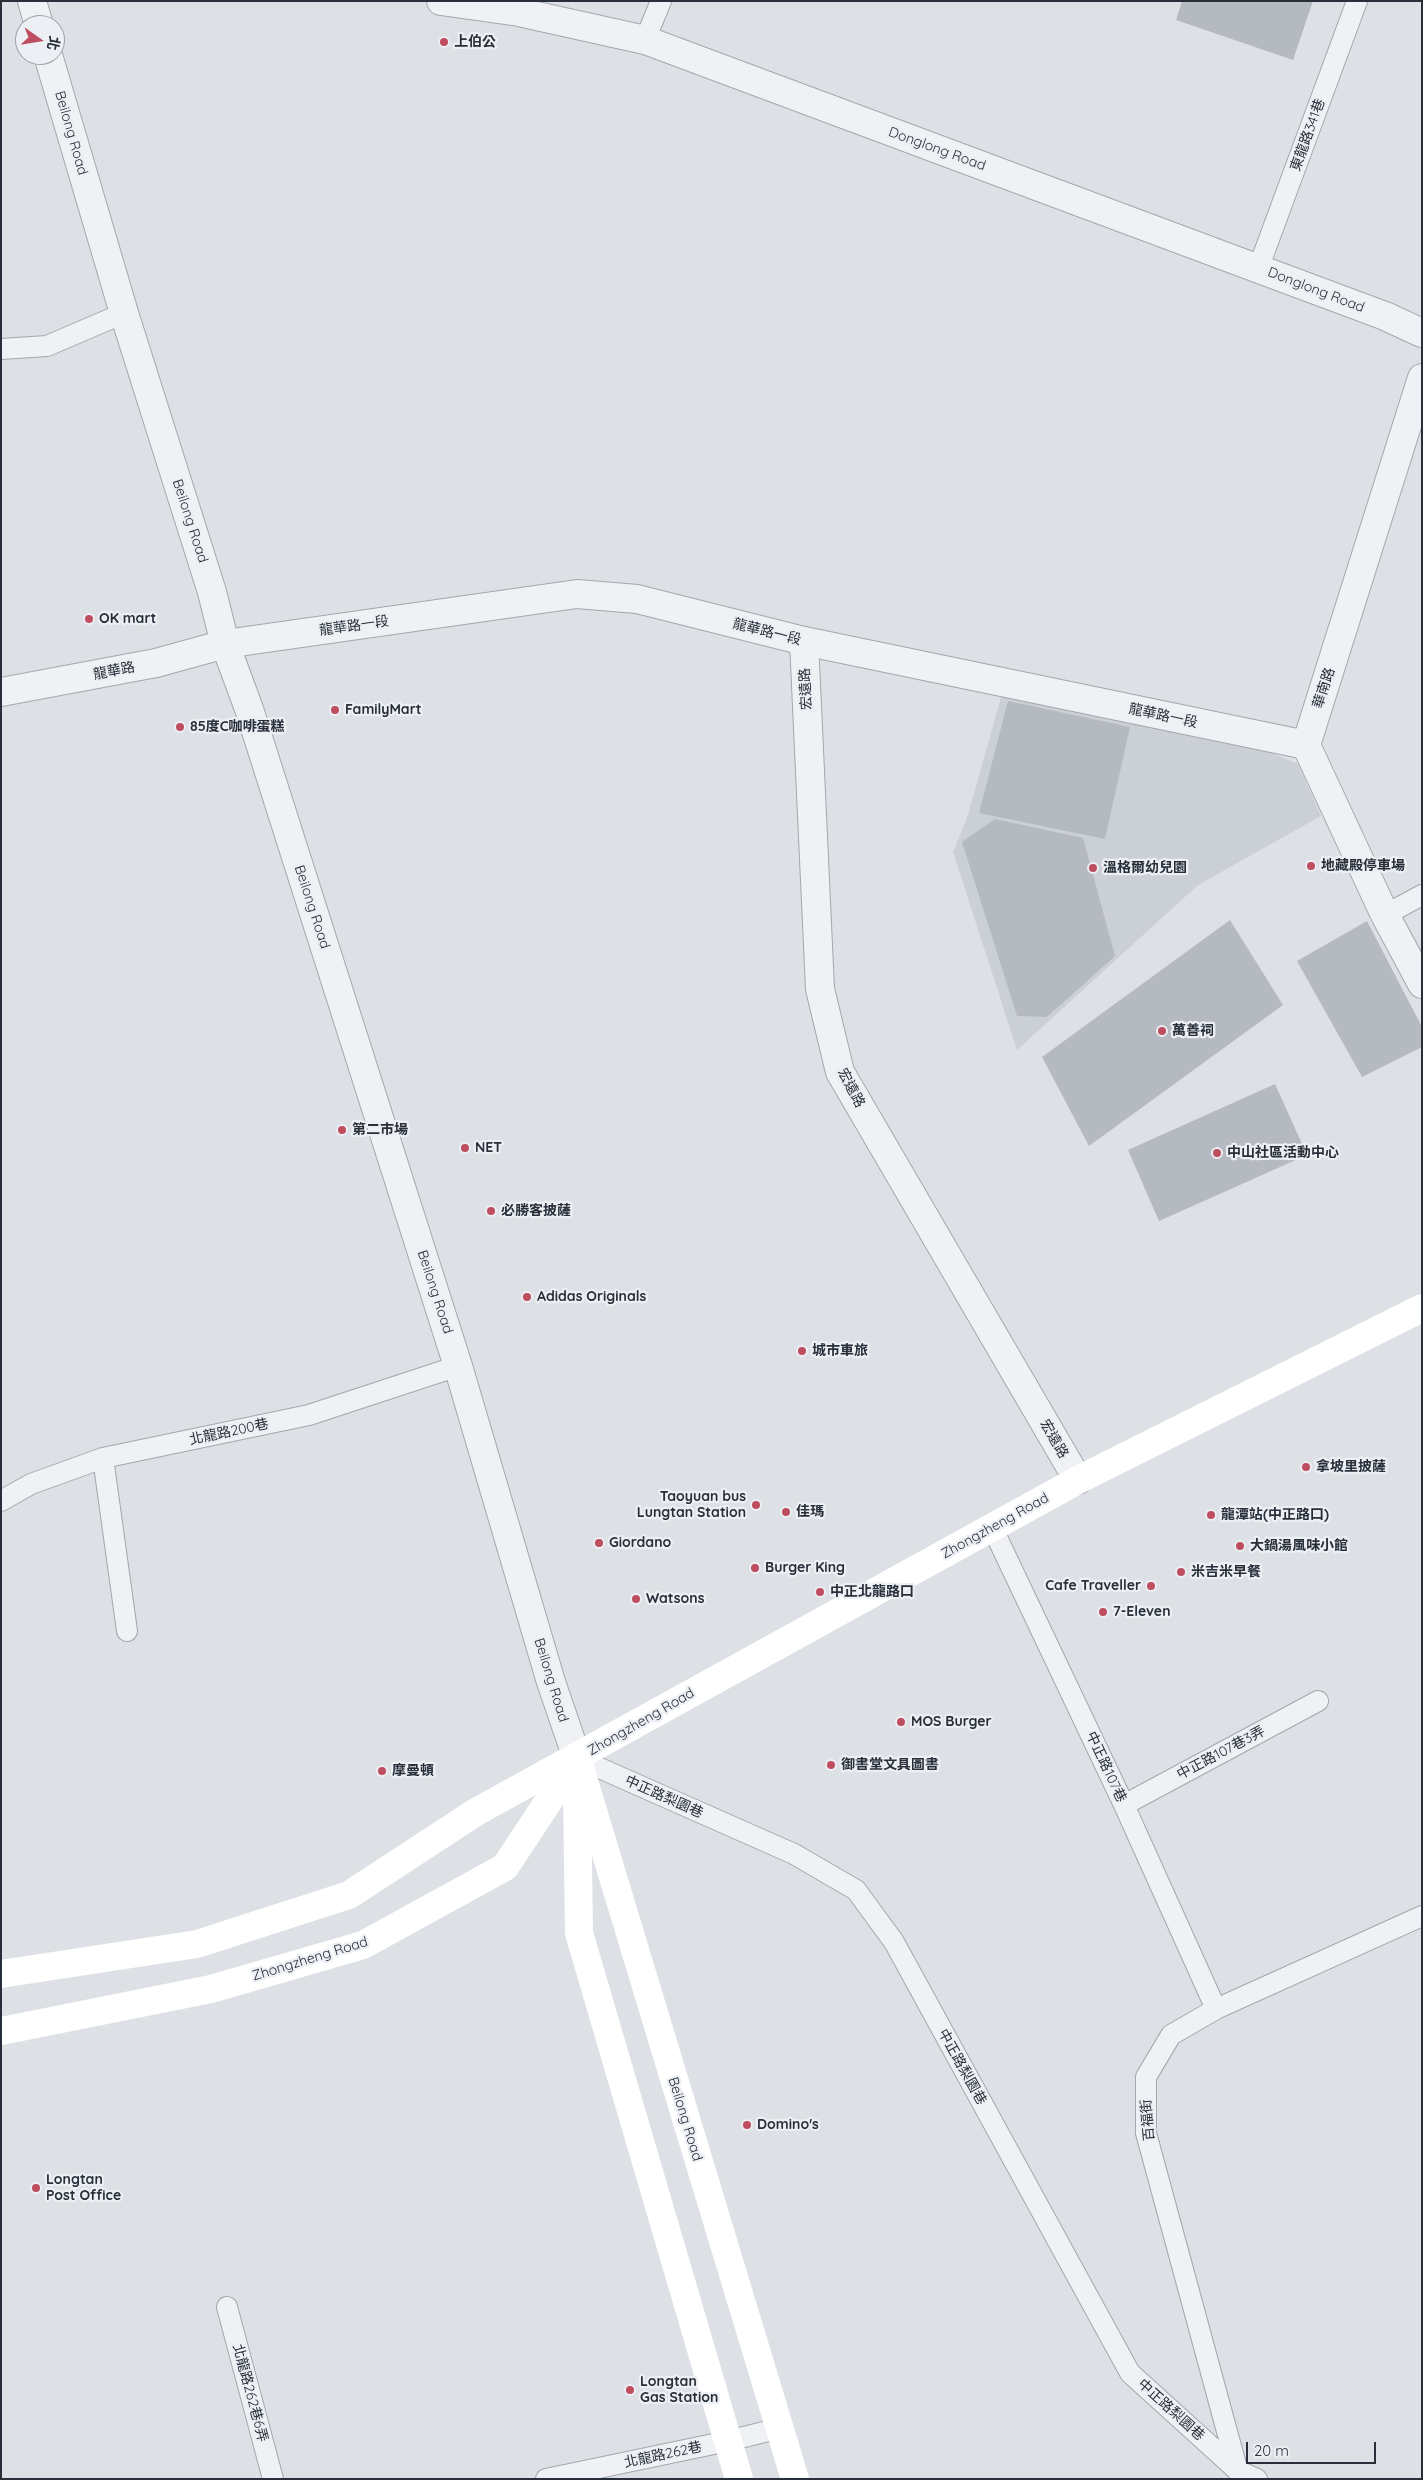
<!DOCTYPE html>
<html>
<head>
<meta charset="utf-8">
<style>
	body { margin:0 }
	#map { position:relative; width:1423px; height:2480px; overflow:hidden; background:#dde0e5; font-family:Quicksand,"Noto Sans TC",sans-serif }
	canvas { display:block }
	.frame { position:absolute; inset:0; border:2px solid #282f3a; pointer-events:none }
	.north { position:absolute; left:15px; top:15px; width:50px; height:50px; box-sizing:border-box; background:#eceff3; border:1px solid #9ea2a9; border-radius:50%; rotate:103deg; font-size:14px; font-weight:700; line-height:20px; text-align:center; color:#282f3a }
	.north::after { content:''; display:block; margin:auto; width:18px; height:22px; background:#bf4d60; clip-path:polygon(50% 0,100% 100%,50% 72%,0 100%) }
	.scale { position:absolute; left:1246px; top:2442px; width:130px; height:22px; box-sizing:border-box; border:2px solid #282f3a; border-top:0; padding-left:6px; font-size:15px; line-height:18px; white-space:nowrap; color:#282f3a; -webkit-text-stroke:4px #eceff3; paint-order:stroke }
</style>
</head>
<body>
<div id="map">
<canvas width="1423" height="2480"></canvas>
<div class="frame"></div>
<div class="north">北</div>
<div class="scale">20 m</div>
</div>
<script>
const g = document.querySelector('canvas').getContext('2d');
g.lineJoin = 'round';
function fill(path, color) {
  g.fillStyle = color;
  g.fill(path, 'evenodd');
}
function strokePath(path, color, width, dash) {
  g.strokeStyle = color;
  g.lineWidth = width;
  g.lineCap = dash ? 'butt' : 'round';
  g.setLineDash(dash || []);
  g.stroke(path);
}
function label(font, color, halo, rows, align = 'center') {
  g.font = font + ' Quicksand,"Noto Sans TC",sans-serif';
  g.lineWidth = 4.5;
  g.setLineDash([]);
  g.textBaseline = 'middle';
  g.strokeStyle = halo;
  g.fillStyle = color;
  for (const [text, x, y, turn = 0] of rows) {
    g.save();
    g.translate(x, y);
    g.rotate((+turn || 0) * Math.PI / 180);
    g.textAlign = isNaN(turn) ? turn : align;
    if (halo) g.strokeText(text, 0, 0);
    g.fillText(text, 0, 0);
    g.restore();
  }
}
const built = new Path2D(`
	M1002 694 1250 744 1298 764 1321 816 1198 885 1017 1050 953 852 967 818Z`);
const building = new Path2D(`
	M1182 1H1313L1293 60 1176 20Z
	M1008 701 1130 727 1105 839 979 813Z
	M995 819 1083 838 1115 956 1047 1017 1017 1016 962 842Z
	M1230 920 1283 1005 1089 1146 1042 1057Z
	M1367 921 1422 1027V1047L1362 1077 1297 961Z
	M1275 1084 1307 1155 1159 1221 1128 1150Z`);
const service = new Path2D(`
	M645 40 661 1
	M1258 269 1357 1
	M1 349 47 346 124 313
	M1385 915 1422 895
	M103 1458 127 1631
	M1 1501 31 1484 103 1458 309 1415 458 1366
	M992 1527 1124 1805 1216 2009
	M577 1758 794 1854 856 1890 894 1942 1130 2373 1237 2470 1257 2479
	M1124 1805 1318 1701
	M227 2307 273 2479
	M1238 2472 1146 2133V2077L1171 2035 1216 2009 1422 1916
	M546 2479 728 2441 780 2428`);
const minor = new Path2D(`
	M32 1 39 25
	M441 1 519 12 645 40 1385 316 1422 333
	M48 55 124 313 212 592 225 644 249 709 458 1366 551 1682 577 1758
	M1422 378 1306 745 1385 915 1422 984
	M804 641 820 989 840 1072 1078 1480`);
const tertiary = new Path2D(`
	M1 692 156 663 225 644 577 594 637 599 804 641 1306 745`);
const secondary = new Path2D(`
	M577 1758 795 2479
	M577 1792 579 1933 739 2479
	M1 1974 197 1944 349 1895 476 1812 1078 1480 1422 1308
	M1 2031 211 1989 363 1945 505 1867 575 1761`);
const markers = [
	[444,42,5,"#bf4d60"],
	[89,619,5,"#bf4d60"],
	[335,710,5,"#bf4d60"],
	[180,727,5,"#bf4d60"],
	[1311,866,5,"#bf4d60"],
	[1093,868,5,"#bf4d60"],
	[1162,1031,5,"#bf4d60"],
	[342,1130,5,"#bf4d60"],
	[465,1148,5,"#bf4d60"],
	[1217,1153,5,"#bf4d60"],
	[491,1211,5,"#bf4d60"],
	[527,1297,5,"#bf4d60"],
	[802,1351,5,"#bf4d60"],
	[1306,1467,5,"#bf4d60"],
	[756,1505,5,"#bf4d60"],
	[786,1512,5,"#bf4d60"],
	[1211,1515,5,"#bf4d60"],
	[599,1543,5,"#bf4d60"],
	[1240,1546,5,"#bf4d60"],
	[755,1568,5,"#bf4d60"],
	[1181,1572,5,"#bf4d60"],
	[1151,1586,5,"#bf4d60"],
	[820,1592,5,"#bf4d60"],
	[636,1599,5,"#bf4d60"],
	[1103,1612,5,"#bf4d60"],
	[901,1722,5,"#bf4d60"],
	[831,1765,5,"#bf4d60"],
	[382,1771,5,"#bf4d60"],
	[747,2125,5,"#bf4d60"],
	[36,2188,5,"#bf4d60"],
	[630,2390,5,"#bf4d60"]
];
const poiNames = [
	["上伯公",454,42],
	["OK mart",99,619],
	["FamilyMart",345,710],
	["85度C咖啡蛋糕",190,727],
	["地藏殿停車場",1321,866],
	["溫格爾幼兒園",1103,868],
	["萬善祠",1172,1031],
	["第二市場",352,1130],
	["NET",475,1148],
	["中山社區活動中心",1227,1153],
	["必勝客披薩",501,1211],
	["Adidas Originals",537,1297],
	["城市車旅",812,1351],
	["拿坡里披薩",1316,1467],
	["Taoyuan bus",746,1497,"right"],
	["Lungtan Station",746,1513,"right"],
	["佳瑪",796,1512],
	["龍潭站(中正路口)",1221,1515],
	["Giordano",609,1543],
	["大鍋湯風味小館",1250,1546],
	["Burger King",765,1568],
	["米吉米早餐",1191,1572],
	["Cafe Traveller",1141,1586,"right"],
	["中正北龍路口",830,1592],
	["Watsons",646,1599],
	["7-Eleven",1113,1612],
	["MOS Burger",911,1722],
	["御書堂文具圖書",841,1765],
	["摩曼頓",392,1771],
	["Domino's",757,2125],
	["Longtan",46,2180],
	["Post Office",46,2196],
	["Longtan",640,2382],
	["Gas Station",640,2398]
];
const streetNames = [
	["Beilong Road",71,133,74],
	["東龍路341巷",1308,135,-70],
	["Donglong Road",937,149,20],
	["Donglong Road",1316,290,21],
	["Beilong Road",190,521,72],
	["龍華路一段",354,626,-8],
	["龍華路一段",767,632,14],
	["龍華路",114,671,-11],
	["華南路",1324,688,-72],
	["宏遠路",806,689,-93],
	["龍華路一段",1163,716,12],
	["Beilong Road",312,907,72],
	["宏遠路",851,1088,62],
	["Beilong Road",435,1292,72],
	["北龍路200巷",229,1432,-12],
	["宏遠路",1054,1439,60],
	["Zhongzheng Road",995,1526,-29],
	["Beilong Road",551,1680,73],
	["Zhongzheng Road",641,1722,-30],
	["中正路107巷3弄",1221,1753,-28],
	["中正路107巷",1106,1767,65],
	["中正路梨園巷",664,1797,24],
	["Zhongzheng Road",310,1959,-17],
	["中正路梨園巷",962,2067,61],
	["Beilong Road",685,2119,73],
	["百福街",1148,2120,-95],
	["北龍路262巷6弄",250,2393,75],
	["中正路梨園巷",1171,2410,42],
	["北龍路262巷",663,2455,-12]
];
fill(built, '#cbd0d6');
fill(building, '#b5bac1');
strokePath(service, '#a3a7ae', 22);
strokePath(minor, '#a3a7ae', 30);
strokePath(tertiary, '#a3a7ae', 30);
strokePath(service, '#eff1f4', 20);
strokePath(minor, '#eff1f4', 28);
strokePath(tertiary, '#eff1f4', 28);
strokePath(secondary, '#fff', 28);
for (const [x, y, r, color] of markers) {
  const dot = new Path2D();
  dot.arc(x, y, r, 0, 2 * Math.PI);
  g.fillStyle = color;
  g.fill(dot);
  strokePath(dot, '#eceff3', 2);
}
label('bold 14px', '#282f3a', '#eceff3', poiNames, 'left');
label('14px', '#282f3a', '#eceff3', streetNames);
</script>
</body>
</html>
